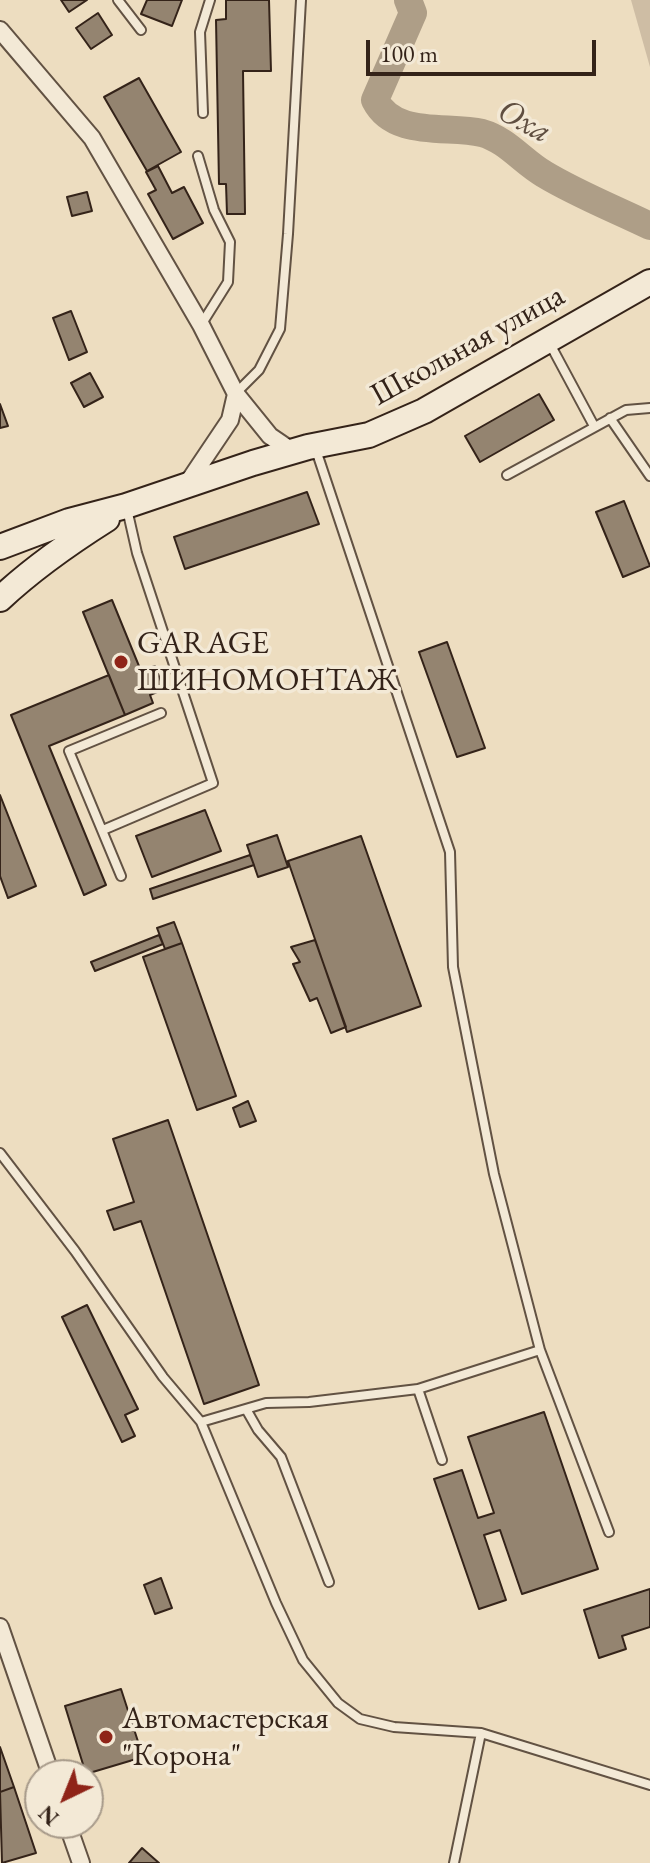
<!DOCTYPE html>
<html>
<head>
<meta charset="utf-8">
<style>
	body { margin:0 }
	#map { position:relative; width:650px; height:1863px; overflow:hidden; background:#edddc0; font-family:"EB Garamond",serif }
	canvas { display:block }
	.north { position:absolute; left:24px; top:1759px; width:80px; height:80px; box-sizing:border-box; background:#f3e9d6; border:2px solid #a79a8a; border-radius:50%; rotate:223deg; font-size:22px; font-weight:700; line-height:32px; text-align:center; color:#342319 }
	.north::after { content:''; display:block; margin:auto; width:28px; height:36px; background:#8f2418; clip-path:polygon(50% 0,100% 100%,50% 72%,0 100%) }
	.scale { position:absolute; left:366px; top:40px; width:230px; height:36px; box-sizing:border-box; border:4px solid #342319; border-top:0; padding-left:10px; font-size:24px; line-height:28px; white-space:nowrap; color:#342319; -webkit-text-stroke:6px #f3e9d6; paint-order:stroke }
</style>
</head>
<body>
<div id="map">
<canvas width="650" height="1863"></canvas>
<div class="north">N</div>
<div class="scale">100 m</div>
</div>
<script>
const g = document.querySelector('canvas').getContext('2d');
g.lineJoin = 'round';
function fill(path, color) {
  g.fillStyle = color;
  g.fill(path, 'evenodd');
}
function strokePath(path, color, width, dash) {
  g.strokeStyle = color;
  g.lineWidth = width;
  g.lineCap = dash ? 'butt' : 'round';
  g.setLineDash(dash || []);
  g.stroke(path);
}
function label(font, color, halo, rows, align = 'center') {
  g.font = font + ' "EB Garamond",serif';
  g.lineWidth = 7;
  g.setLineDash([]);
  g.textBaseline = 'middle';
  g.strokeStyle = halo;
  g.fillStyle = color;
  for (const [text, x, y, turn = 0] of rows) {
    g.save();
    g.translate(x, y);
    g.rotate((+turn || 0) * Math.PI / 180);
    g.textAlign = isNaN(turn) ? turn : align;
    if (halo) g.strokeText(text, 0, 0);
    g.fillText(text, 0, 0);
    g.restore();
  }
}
const green = new Path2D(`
	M631 0H650V67Z`);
const river = new Path2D(`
	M408 0 413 13 375 100C394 138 447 125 482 133 507 140 523 162 544 174 577 194 615 209 650 226`);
const building = new Path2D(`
	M61 0H87L69 12Z
	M147 0H182L172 26 141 14Z
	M226 0H269L271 71H243L245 214H227L226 184H219L216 20 226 19Z
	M98 13 112 35 91 49 76 28Z
	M139 78 181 152 147 171 104 97Z
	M158 166 172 193 184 187 203 223 173 239 148 194 156 190 146 172Z
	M87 192 92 211 72 216 67 197Z
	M71 311 87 352 69 360 53 318Z
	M90 373 103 397 84 407 71 383Z
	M539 394 554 420 480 462 465 436Z
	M0 404 8 426 0 428Z
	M307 492 319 524 185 569 174 537Z
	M624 501 650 566 623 577 596 512Z
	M112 600 141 671 155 666 164 689 150 695 153 703 125 715 83 612Z
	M447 642 485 748 457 757 419 652Z
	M109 675 125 715 49 746 106 885 84 895 11 715Z
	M0 795 36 886 8 898 0 876Z
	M205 810 221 851 152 877 136 836Z
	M277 835 288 867 258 877 247 845Z
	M361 836 421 1006 347 1032 288 861Z
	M250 855 254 865 153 899 150 889Z
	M174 922 182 943 165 949 157 928Z
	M159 935 163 944 95 971 91 962Z
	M315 940 346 1027 331 1033 317 998 310 1001 293 964 300 962 291 947Z
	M182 943 236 1096 197 1110 143 957Z
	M248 1101 256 1121 240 1127 233 1108Z
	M168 1120 259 1385 204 1404 141 1221 114 1230 107 1211 134 1202 113 1139Z
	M87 1305 138 1409 125 1415 135 1436 122 1442 62 1317Z
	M544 1412 598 1569 522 1594 500 1530 484 1535 506 1600 479 1609 434 1479 462 1470 478 1518 494 1513 468 1437Z
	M161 1578 172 1608 155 1614 144 1585Z
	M650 1589V1627L622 1636 626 1649 599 1658 584 1610Z
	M121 1689 143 1757 86 1774 65 1706Z
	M0 1747 14 1787 0 1792Z
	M14 1787 36 1853 2 1863 0 1792Z
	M142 1848 159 1863H129Z`);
const lane = new Path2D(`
	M118 0 141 30
	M203 113 200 32 210 0
	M198 156 214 210 230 242 228 282 201 325
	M550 344 594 426
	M236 393 259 370 280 329 288 234 301 0
	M610 418 650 476
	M316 450 450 852 453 967 494 1174 540 1350
	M507 475 626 410 650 408
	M103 830 213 783 137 553 127 509
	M121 876 69 751 161 713
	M0 1153 75 1251 163 1377 201 1422 276 1603 303 1660 338 1703 360 1719 394 1727 481 1733 650 1785
	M418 1389 442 1460
	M246 1409 258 1430 281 1457 329 1582
	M201 1422 266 1403 309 1402 418 1389 540 1350 609 1532
	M454 1863 481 1733`);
const street = new Path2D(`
	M0 30 92 138 201 325 236 394 230 420 187 484
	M236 394 270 436 292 451
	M0 1627 51 1775
	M67 1823 81 1863`);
const secondary = new Path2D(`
	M0 547 69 521 126 506 253 463 308 447 369 435 424 411 650 282
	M0 599C33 568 69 543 107 519`);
const markers = [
	[121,662,8,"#8f2418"],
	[106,1737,8,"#8f2418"]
];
const streetNames = [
	["Школьная улица",468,346,-29]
];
const poiNames = [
	["GARAGE",137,644],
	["ШИНОМОНТАЖ",137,681],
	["Автомастерская",122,1719],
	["\"Корона\"",122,1756]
];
const waterNames = [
	["Оха",524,122,29]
];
fill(green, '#cebda4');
strokePath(river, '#ae9e87', 28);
fill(building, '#948470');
strokePath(building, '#342319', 2);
strokePath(lane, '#625243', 12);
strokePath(street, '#625243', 20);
strokePath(secondary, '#342319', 28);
strokePath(lane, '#f3e9d6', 8);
strokePath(street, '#f3e9d6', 16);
strokePath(secondary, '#f3e9d6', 24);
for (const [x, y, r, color] of markers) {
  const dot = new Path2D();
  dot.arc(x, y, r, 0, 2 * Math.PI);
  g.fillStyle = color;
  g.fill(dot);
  strokePath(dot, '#f3e9d6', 3);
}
label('32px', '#342319', '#f3e9d6', streetNames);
label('32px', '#342319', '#f3e9d6', poiNames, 'left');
label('italic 34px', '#5f4e40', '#f3e9d6', waterNames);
</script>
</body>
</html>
